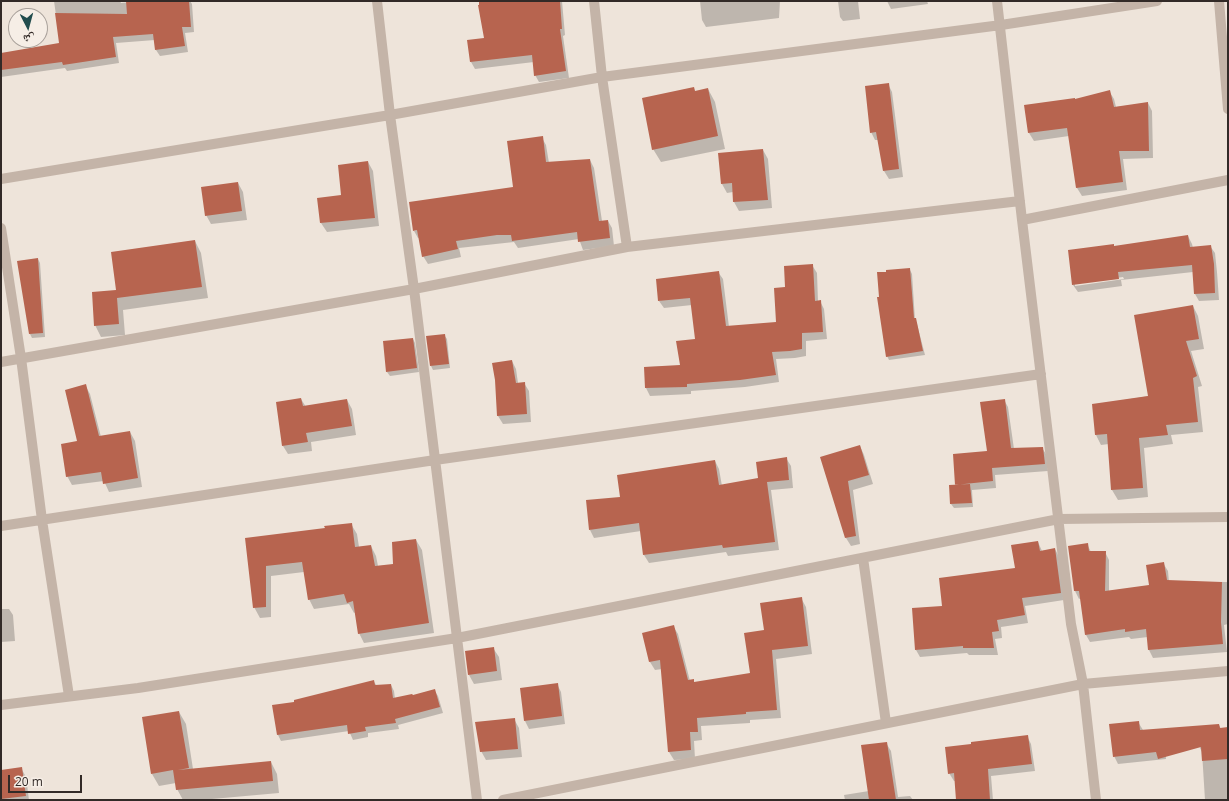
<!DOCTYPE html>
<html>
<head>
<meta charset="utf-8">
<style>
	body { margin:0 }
	#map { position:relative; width:1229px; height:801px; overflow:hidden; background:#eee4da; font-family:"Open Sans","Noto Naskh Arabic",sans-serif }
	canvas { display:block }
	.frame { position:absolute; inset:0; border:2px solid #322a27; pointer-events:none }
	.north { position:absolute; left:8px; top:8px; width:40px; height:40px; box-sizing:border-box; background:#f6eee6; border:1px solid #a8a09a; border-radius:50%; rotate:174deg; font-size:11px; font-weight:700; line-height:16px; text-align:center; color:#322a27 }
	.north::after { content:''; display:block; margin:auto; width:14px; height:18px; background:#224d4e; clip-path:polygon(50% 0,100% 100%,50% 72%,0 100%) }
	.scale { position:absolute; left:8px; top:775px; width:74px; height:18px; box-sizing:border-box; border:2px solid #322a27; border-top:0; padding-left:5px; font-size:12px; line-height:14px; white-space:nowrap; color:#322a27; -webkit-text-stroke:3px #f6eee6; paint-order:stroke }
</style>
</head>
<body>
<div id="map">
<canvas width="1229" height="801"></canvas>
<div class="frame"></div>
<div class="north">ش</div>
<div class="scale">20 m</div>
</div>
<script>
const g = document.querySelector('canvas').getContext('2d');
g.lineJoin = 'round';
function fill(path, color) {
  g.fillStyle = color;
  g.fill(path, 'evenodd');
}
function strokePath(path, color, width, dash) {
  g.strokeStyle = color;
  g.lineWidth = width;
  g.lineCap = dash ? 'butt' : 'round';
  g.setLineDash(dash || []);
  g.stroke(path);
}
const shadow = new Path2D(`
	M54 1H120L121 3 149 1H190L192 4 194 32 185 33 188 52 160 56 156 50 155 40 116 43 119 63 67 71 65 68 1 77V54L60 44Z
	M511 1H562L565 35 563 36 569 78 539 82 535 75 534 62 475 69 471 62 468 41 485 39Z
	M700 1H780L779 18 706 27 702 20Z
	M838 1H858L860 19 843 21 840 17Z
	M887 1H927L928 4 891 9Z
	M888 84 892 92 903 177 889 179 884 171 879 140H875L871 132Z
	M694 89 695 92 708 89 715 102 725 149 661 162 653 149Z
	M1109 91 1114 99 1116 107 1148 103 1152 111 1153 158 1123 159 1127 190 1082 196 1077 188 1069 136 1034 141 1029 133 1025 106 1075 100Z
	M542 138 546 145 549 163 590 160 594 168 602 221H608L612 228 614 246 583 250 579 239 518 248 514 242 459 248 461 257 428 264 423 256 420 238H418L414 231 514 188Z
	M763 150 768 159 772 208 739 211 734 202 733 192 727 193 722 184 719 154Z
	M368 162 373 171 379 226 327 232 321 223 319 199 342 196Z
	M238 183 243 192 247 220 211 224 206 215Z
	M1188 236 1192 244 1193 248 1210 246 1215 253 1217 272 1219 300 1199 301 1195 294 1193 272 1121 280 1122 286 1078 292 1073 285 1114 247ZM1123 277 1124 279 1075 286V284Z
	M195 241 201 253 208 298 123 310 125 335 101 337 95 325 117 291Z
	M38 259 40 263 45 337 32 338 30 334Z
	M812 265 817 273 818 302 820 301 824 309 827 339 806 341V356L795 358 776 359 779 382 745 387 691 391V394L650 396 646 388 645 367 681 366 696 340 692 305 664 308 659 301 718 272 723 279 729 327 777 323 787 288Z
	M910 270 912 274 915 320 917 324 925 355 889 360 887 356Z
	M1193 306 1198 316 1204 349 1191 351 1202 386 1198 387 1203 432 1171 435 1173 444 1144 448 1148 497 1118 500 1112 490 1109 444 1101 445 1096 435 1093 405 1149 396Z
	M444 335 447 339 450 368 433 370 431 366Z
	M413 339 415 343 419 372 390 376 387 372Z
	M512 361 516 369 518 383H524L529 391 531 422 503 424 498 416 496 380Z
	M85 385 90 394 101 437 130 432 135 441 142 487 109 492 104 481 72 485 67 476 79 442Z
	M301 399 306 407 347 400 352 409 356 435 311 442 312 451 288 454 283 446Z
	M1004 400 1008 407 1014 449 1042 448 1046 454 1048 471 995 475 996 488 972 490 973 507 954 508 951 504 957 486 988 452Z
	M860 446 864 455 873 484 853 490 860 544 851 546 846 538 822 458Z
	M786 458 791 466 793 488 771 490 779 550 728 556 726 552 649 563 644 555 641 531 594 538 590 530 621 498 715 461 719 469 722 486 759 479Z
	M351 524 357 534 359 547 371 546 376 556 378 566 394 565 416 540 422 550 434 633 364 643 359 633 356 612 354 613 349 604 314 609 309 599 304 572 271 576V617L260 618 254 607 246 539 326 529Z
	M1038 542 1042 551 1055 549 1059 557 1064 600 1025 606 1028 623 1001 627 1002 638 995 639 998 655H969L967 653 920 657 916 650 943 607 1016 568Z
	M1087 544 1091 552H1105L1109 560V591L1150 586 1163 563 1168 571 1169 582H1228V624L1224 625 1227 652 1153 658 1149 650 1148 637 1131 639 1129 637 1090 642 1086 635 1081 598 1079 599 1075 591 1069 547Z
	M801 598 806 607 812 654 776 659 781 718 750 720V723L701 726 702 740 694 741 695 759 674 760 669 752 662 669 655 670 650 662 643 634 673 626 678 634 690 681 693 680 695 683 751 674 765 631Z
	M1 609H9L13 615 15 641 1 642Z
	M493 648 499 657 502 680 474 684 469 675Z
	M374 682 377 686 391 685 394 691 395 699 413 696 434 690 438 696 443 713 398 725 399 729 368 733V737L353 740 349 731 281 741 278 735 273 706 295 703Z
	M557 684 561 692 565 724 529 729 525 721 521 689Z
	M179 712 186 724 193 769 271 762 277 774 279 793 201 800H183L177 789 176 783 159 786 152 774Z
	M514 719 519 728 522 757 486 760 481 751Z
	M1138 722 1143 730 1165 737 1166 759 1118 764 1114 756Z
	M1219 725 1221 729 1228 728V800H1205L1202 752 1200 748 1198 727Z
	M1027 736 1031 744 1035 771 991 776 993 800H957L955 781H954L949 773Z
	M886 743 891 751 898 797 910 796 913 800H845L844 795 869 791Z
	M21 768 26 777 29 800H1V771Z`);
const building = new Path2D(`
	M126 1H189L191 27H182L185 46 155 50 153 34 113 37 116 57 63 65 62 62 1 70V53L59 43 55 13 127 14Z
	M479 1H560L562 29H560L566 71 534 76 532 55 470 62 467 40 484 38 478 5H479Z
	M889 83 899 169 883 171 876 132 870 133 865 86Z
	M694 87 695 91 708 88 718 136 652 150 642 98Z
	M1110 90 1114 107 1148 102 1149 151H1119L1123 182 1076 188 1067 128 1028 133 1024 105 1075 98V99Z
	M543 136 546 162 590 159 599 221 608 220 610 238 578 242 577 232 512 241 511 235H497L456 241 458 249 422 257 417 230 413 231 409 202 513 187 507 141Z
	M763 149 768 200 733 202 732 183 721 184 718 153Z
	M368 161 375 218 320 223 317 198 341 195 338 165Z
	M238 182 242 211 205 216 201 187Z
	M1188 235 1191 253 1190 247 1211 245 1214 264 1215 293 1194 294 1192 265 1118 272 1119 279 1072 285 1068 250 1114 244V246Z
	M195 240 202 287 117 298 119 324 94 326 92 292 116 290 111 252Z
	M38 258 43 333 29 334 17 261Z
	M813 264 815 301 821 300 823 332 802 333V349L790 351 772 352 776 375 740 380 687 384V387L645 388 644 367 680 365 676 341 695 339 690 298 658 301 656 279 719 271 726 326 776 322 774 288 785 287 784 266Z
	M910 268 914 318H916L923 351 886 357 877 297H879L877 272H886V270Z
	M1193 305 1199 339 1186 341 1197 376 1193 378 1198 422 1166 425 1168 435 1139 438 1143 488 1111 490 1107 434 1095 435 1092 404 1148 396 1134 315Z
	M445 334 449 364 430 366 426 336Z
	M413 338 417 368 386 372 383 341Z
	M512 360 516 383 525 382 527 414 497 416 495 380 492 363Z
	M86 384 99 436 130 431 138 478 103 484 101 472 66 477 61 444 77 441 65 390Z
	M301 398 303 406 347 399 352 426 306 433 308 442 282 446 276 402Z
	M1005 399 1011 448 1043 447 1045 464 992 468 993 481 955 485 953 454 987 451 980 402Z
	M860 445 869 475 848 481 856 536 845 538 820 457Z
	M787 457 789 480 767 482 775 542 723 548 722 545 643 555 639 523 589 530 586 500 620 497 617 475 715 460 719 485 758 478 756 462Z
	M970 484 972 503 950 504 949 485Z
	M352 523 355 547 371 545 375 566 393 564 392 542 416 539 429 623 358 634 353 601 347 603 344 594 308 600 302 562 266 566V607L253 608 245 538 325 528 324 526Z
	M1038 541 1040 551 1055 548 1061 593 1022 598 1025 615 997 620 999 631 992 632 994 648H963V646L915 650 912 608 942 606 939 578 1015 568 1011 545Z
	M1088 543 1089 551H1106L1105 591 1149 585 1146 565 1164 562 1167 580 1222 582 1221 622 1223 644 1148 650 1146 629 1125 632V629L1085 635 1079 591H1074L1068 546Z
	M802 597 808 646 772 650 777 710 746 712V714L697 718 698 732H690L691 750 668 752 660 660 649 662 642 633 674 625 688 680 694 679V682L750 673 744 633 764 630 760 603Z
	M494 647 497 671 468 675 465 651Z
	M374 680 375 685 391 684 393 698 412 694 413 695 435 689 440 707 395 719 396 723 365 727 366 731 348 734 347 725 277 735 272 705 294 702V700Z
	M558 683 562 716 524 721 520 688Z
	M179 711 189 768 178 770 271 761 273 781 176 790 173 770 151 774 142 717Z
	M515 718 518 749 480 752 475 722Z
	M1139 721 1140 730 1219 724 1220 728 1228 727V759L1202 761 1201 747 1158 759 1156 752 1113 757 1109 724Z
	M1028 735 1032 764 988 769 990 800H956L954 773 948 774 945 747 971 744V742Z
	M887 742 896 800H869L861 745Z
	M22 767 26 796 1 799V770Z`);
const minor = new Path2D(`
	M377 1 390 115 414 289 477 800
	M594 1 602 77 627 247
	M997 1 1022 220 1071 624 1083 684 1096 800
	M1219 1 1228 109
	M1 179 390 115 602 77 1001 25 1157 1
	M1022 220 1228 180
	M1 228 21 358 42 520 69 696
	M1 362 414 289 627 247 1020 201
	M1 526 435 460 1041 374
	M863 558 886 723
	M1 705 138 688 457 638 1059 519 1228 517
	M503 800 1083 684 1228 671`);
fill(shadow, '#0003');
fill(building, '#b7644f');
strokePath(minor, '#c4b4a8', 10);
</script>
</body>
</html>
